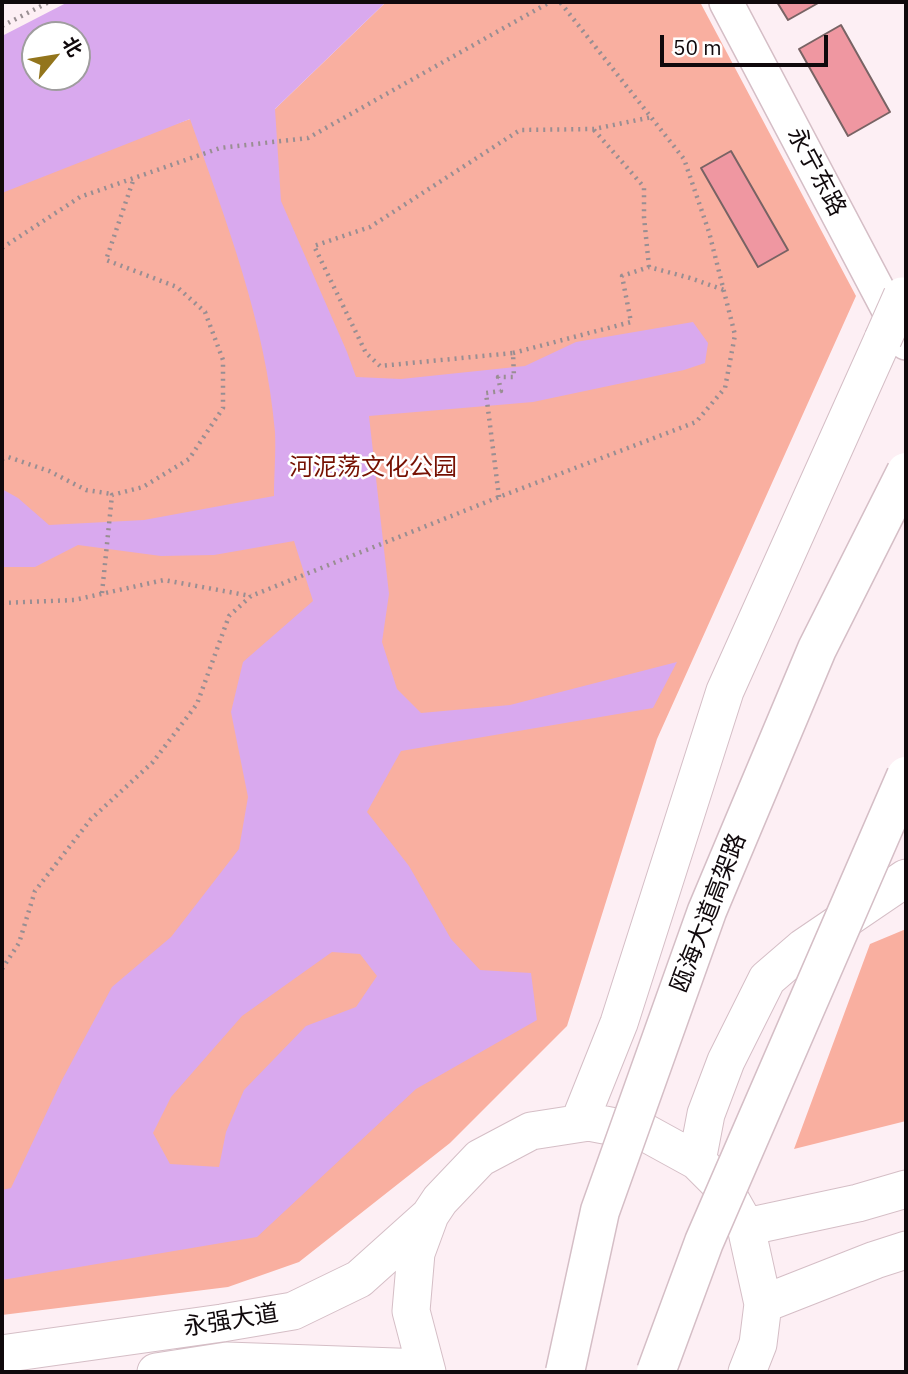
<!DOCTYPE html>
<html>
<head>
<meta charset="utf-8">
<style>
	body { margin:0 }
	#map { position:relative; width:908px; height:1374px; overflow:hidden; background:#fdeff4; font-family:"IBM Plex Sans","Noto Sans SC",sans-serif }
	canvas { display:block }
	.frame { position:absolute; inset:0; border:4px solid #10090c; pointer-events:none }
	.north { position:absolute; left:21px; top:21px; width:70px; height:70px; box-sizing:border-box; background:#fff; border:2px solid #9f9d9e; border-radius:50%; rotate:60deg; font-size:19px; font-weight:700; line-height:28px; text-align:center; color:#10090c }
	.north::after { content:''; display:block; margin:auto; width:24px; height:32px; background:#93751c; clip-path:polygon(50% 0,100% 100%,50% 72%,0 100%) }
	.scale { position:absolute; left:660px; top:35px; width:168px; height:32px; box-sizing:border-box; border:4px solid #10090c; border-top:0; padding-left:9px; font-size:21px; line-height:24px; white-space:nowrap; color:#10090c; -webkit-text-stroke:5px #fff; paint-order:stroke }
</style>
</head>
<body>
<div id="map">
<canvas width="908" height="1374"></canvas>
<div class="frame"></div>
<div class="north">北</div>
<div class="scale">50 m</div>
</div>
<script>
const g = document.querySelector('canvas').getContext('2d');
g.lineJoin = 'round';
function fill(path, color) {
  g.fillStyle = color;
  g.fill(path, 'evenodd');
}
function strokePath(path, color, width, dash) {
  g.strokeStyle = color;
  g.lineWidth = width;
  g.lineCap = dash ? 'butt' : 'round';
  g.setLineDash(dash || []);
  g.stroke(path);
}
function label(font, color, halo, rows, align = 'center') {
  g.font = font + ' "IBM Plex Sans","Noto Sans SC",sans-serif';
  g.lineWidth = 5;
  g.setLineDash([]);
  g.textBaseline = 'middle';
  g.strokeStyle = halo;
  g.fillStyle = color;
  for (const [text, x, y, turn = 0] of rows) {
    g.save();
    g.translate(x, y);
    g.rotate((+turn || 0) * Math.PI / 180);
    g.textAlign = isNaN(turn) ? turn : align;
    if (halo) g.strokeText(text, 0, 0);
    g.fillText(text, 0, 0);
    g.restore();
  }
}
const green = new Path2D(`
	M386 2H700L856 296 657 739 567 1026 450 1143 299 1262 228 1287 2 1315V184L190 119 275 109Z
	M906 929V1121L794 1149 870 944Z`);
const water = new Path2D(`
	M68 2H386L275 109 281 201 347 352 356 377 401 379 525 366 576 342 693 322 708 343 705 363 684 370 533 402 369 416 389 594 382 642 397 689 421 713 510 705 677 662 653 708 401 751 367 812 409 866 451 939 480 970 531 973 537 1020 416 1089 257 1237 2 1280V1190L11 1188 62 1080 112 987 171 937 239 849 248 797 231 712 243 662 313 601 294 541 214 555 161 556 78 545 35 567H2V489L18 498 49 525 144 520 274 496C274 475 276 453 275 432 266 324 226 221 190 119L2 193V36ZM35 35H77V77H35ZM332 952 360 954 377 976 356 1007 306 1026 244 1090 226 1132 219 1167 170 1164 153 1133 171 1097 242 1016Z`);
const building = new Path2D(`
	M777 2H820L788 20Z
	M841 25 890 112 848 136 799 49Z
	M731 151 788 250 758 267 701 168Z`);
const path = new Path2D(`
	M2 26 49 2
	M594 130 644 187V217L649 267
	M2 248 80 197 134 178 220 148 308 138 550 2
	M513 353 631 322 622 276 649 267 690 278 724 290
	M2 459 8 457 49 471 86 490 112 494
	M499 497 486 393 501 391 498 377H514L513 353 380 366 366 353 314 246 370 227 520 130 594 129 652 117
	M102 593 112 495 143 487 189 459 223 408V360L205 312 177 287 106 260 134 178
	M2 603 74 600 164 580 251 596
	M2 969 19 943 35 891 91 819 153 762 197 704 229 616 251 596 499 497 696 422 725 388 735 335 709 232 684 159 560 2`);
const secondary = new Path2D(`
	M726 2 906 343`);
const primary = new Path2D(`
	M579 1123 619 1023 725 691 883 339
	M697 1161 706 1114 726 1061 767 979 803 948 906 878
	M746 1227 858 1203 906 1189
	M763 1304 875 1260 906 1250
	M2 1354 222 1323 293 1311 359 1279 427 1218
	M156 1372 227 1361 424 1368
	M427 1372 411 1311 416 1253 430 1215 440 1200 480 1158 531 1131 589 1122 646 1133 697 1161 724 1188 746 1227 763 1304 758 1344 747 1372`);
const primaryBridge = new Path2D(`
	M883 339 902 296`);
const highwayBridge = new Path2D(`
	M565 1372 600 1211 707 911 817 649 906 472
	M656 1372 704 1242 906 776`);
const streetNames = [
	["永宁东路",816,172,62],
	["瓯海大道高架路",709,913,-69],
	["永强大道",231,1321,-9]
];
const parkNames = [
	["河泥荡文化公园",373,468]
];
fill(green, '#f9afa0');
fill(water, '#d9a9ee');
fill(building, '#ef97a1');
strokePath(building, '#786364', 2);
strokePath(secondary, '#d5bec6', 36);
strokePath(primary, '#d5bec6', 39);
strokePath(path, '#998e92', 4.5, [2, 5]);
strokePath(secondary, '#fff', 33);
strokePath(primary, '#fff', 37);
strokePath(primaryBridge, '#d5bec6', 39, []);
strokePath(highwayBridge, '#d5bec6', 41, []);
strokePath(primaryBridge, '#fff', 37);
strokePath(highwayBridge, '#fff', 38);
label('24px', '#10090c', '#fff', streetNames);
label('24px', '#761102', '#fff', parkNames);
</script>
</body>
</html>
